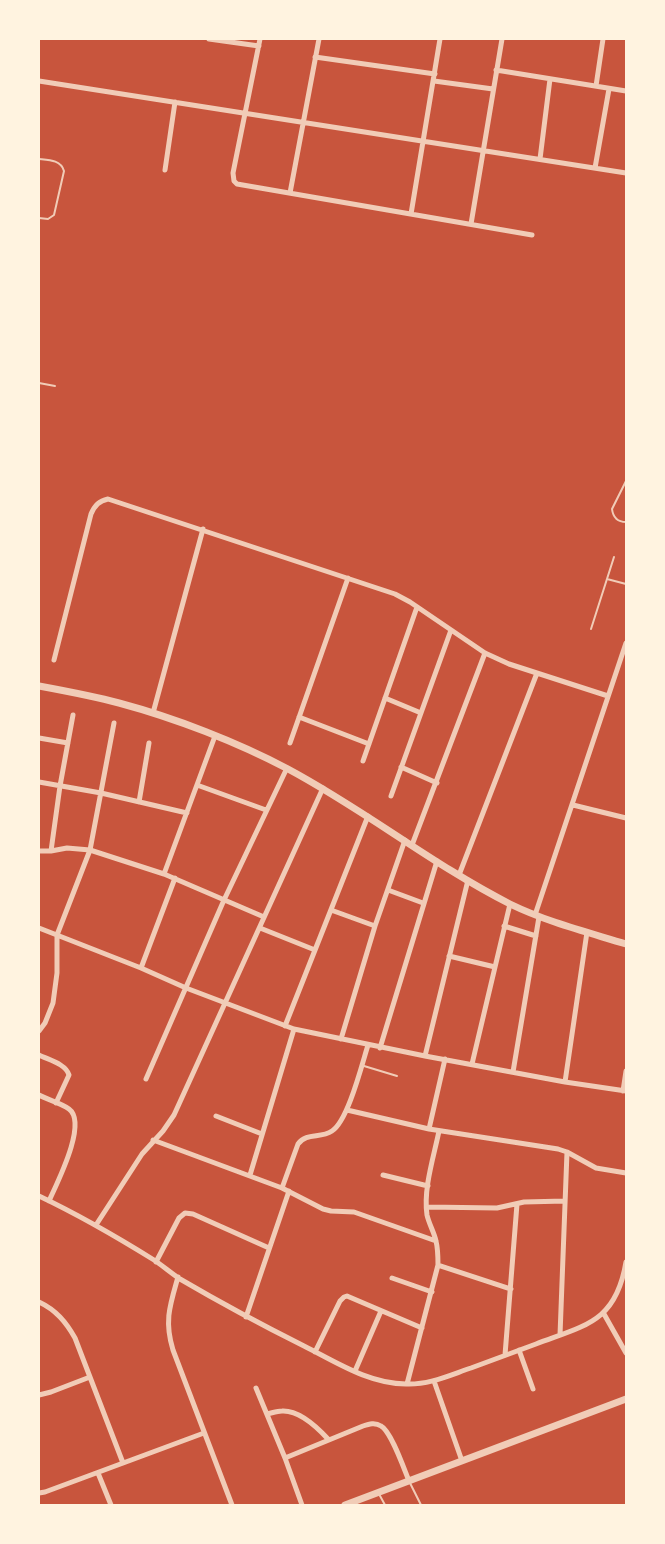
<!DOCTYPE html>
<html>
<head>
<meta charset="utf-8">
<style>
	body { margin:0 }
	#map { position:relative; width:665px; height:1544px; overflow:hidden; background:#c8553d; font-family:"Alegreya Sans",sans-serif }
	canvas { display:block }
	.frame { position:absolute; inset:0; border:40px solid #fff3e0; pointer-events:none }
</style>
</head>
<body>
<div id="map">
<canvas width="665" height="1544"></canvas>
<div class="frame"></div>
</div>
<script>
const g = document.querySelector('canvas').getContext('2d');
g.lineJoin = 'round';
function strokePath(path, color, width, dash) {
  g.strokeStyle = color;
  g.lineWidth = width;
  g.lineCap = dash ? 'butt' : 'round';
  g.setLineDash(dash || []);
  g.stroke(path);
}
const service = new Path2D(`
	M39 159C49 160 61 160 64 171L54 215 48 219 39 218
	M39 383 55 386
	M626 481 612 509C613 517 617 522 626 522
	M607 579 626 584
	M591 629 614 557
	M364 1066 397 1076
	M410 1483 421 1505
	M379 1494 385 1505`);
const minor = new Path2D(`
	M209 39 259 46
	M260 39 233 173 234 181 237 184 532 235
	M315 57 435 74
	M496 70 626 91
	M39 81 626 173
	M434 81 493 89
	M596 86 603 39
	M540 159 550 79
	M595 168 609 89
	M165 170 175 102
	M290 193 319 39
	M411 214 440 39
	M471 224 502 39
	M54 660 91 514C95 505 99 501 108 499L395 594 410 602 485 653 509 664 608 696
	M385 698 421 713
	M153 713 203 529
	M299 717 369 744
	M39 738 68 743
	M290 743 348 578
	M363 761 417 607
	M401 767 437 783
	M39 782 101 793 187 813
	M197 785 266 810
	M391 796 451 630
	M139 802 149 743
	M573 805 626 818
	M412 845 485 653
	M39 851H51L67 848 90 850 164 874 264 917
	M51 851 60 786 73 715
	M164 874 215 736
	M459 875 537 673
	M388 890 423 903
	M331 910 375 926
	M535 915 626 643
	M504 926 536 936
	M39 928 141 968 186 988 294 1029 425 1056 565 1082 626 1091
	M260 928 315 950
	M449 956 495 967
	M141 968 175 878
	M285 1026 368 816
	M39 1031 45 1023 53 1003 57 973V935L90 850 114 723
	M341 1039 375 926 405 840
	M380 1048 437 861
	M39 1055C49 1060 66 1064 69 1075L56 1103
	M425 1056 468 880
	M472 1064 510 904
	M513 1072 539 917
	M146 1079 224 900 287 768
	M565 1082 587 932
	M623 1091 626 1071
	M39 1095C48 1100 61 1103 69 1109 88 1123 57 1183 49 1201
	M347 1110 429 1129 558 1149 567 1152 596 1168 626 1173
	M216 1116 262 1134
	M429 1129 445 1059
	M153 1140 282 1188 323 1209 331 1211 354 1212 436 1241
	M250 1175 294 1029
	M383 1175 428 1186
	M282 1188 298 1144C307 1132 320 1139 332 1131 348 1121 362 1064 368 1045
	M39 1196C79 1215 117 1237 154 1260 163 1266 171 1273 180 1279 221 1303 262 1325 304 1346 336 1362 369 1384 406 1384 429 1385 450 1375 471 1368 493 1360 514 1352 536 1344 586 1325 616 1322 626 1262
	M427 1207 497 1208 524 1202 565 1201
	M96 1225 142 1154 163 1131 174 1115 323 788
	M156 1262 179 1218 185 1213 193 1214 269 1248
	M438 1265 511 1289
	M178 1277C170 1305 164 1321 173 1350L232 1505
	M392 1278 432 1292
	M39 1302C56 1310 66 1322 75 1338L123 1463
	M604 1314 626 1353
	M246 1317 289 1191
	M560 1335 567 1152
	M519 1350 533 1389
	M315 1352 340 1301 344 1297 347 1296 422 1328
	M505 1355 517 1204
	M355 1371 381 1311
	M434 1381 462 1461
	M407 1384 438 1265C438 1257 438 1249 436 1241 434 1232 429 1224 427 1215 423 1189 434 1156 439 1131
	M256 1388 285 1458 302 1505
	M39 1395 51 1392 90 1377
	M267 1414C272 1413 277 1411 282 1411 299 1410 317 1427 328 1439
	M285 1458 363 1426C369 1424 375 1422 381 1426 391 1431 404 1469 409 1481
	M98 1473 111 1505
	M39 1493 45 1492 204 1433`);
const tertiary = new Path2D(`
	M39 686C66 691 93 696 119 703 175 718 237 742 288 769 365 810 433 865 510 904 547 922 587 932 626 944
	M345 1505 626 1399`);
strokePath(service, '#f1ccb7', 2);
strokePath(minor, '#f1ccb7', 5);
strokePath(tertiary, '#f1ccb7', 7);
</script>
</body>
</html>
